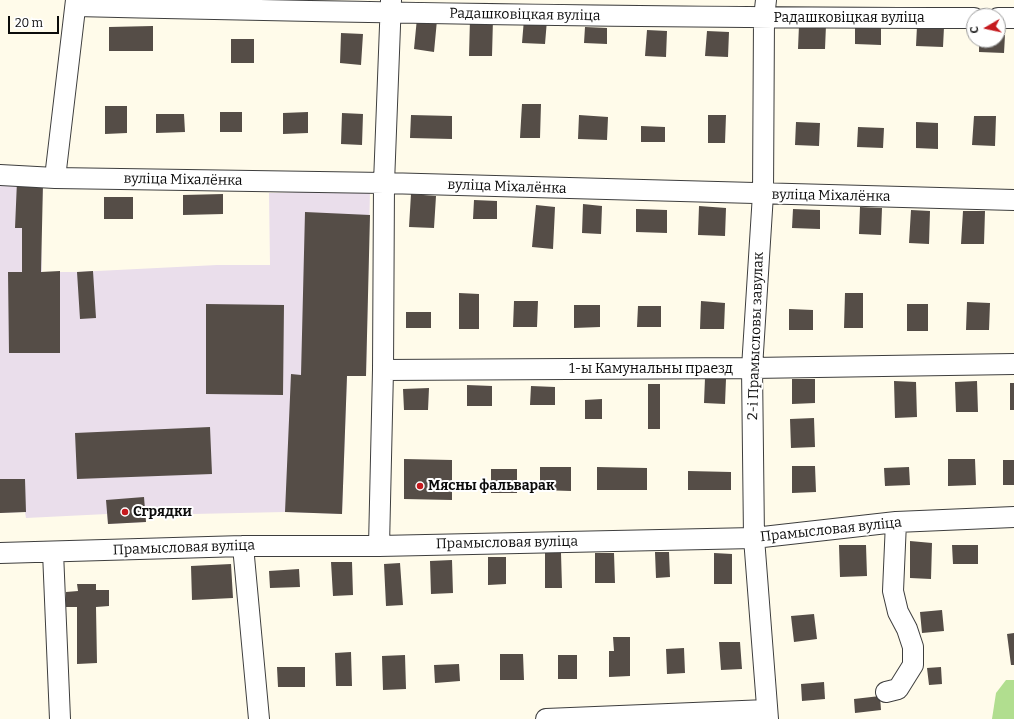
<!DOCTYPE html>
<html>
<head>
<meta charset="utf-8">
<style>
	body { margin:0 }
	#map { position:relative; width:1014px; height:719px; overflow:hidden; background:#fffbea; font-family:Bitter,serif }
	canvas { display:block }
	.north { position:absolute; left:966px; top:8px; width:40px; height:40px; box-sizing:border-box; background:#fff; border:1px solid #9d9d9d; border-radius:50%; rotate:261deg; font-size:11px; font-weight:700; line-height:16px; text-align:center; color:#0b0b0b }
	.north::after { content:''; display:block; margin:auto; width:14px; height:18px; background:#c51a1e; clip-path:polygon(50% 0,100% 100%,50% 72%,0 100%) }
	.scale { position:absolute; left:8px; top:16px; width:51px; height:18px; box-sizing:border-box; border:2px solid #0b0b0b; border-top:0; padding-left:5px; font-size:12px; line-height:14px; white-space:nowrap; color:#0b0b0b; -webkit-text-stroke:3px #fff; paint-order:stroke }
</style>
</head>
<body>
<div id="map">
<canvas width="1014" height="719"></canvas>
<div class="north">С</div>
<div class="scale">20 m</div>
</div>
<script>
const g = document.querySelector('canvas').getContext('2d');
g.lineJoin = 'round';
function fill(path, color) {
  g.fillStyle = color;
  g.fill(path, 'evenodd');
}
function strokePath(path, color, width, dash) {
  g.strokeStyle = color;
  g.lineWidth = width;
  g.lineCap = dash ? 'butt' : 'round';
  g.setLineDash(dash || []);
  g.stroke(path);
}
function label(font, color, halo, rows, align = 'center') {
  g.font = font + ' Bitter,serif';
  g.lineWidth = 4;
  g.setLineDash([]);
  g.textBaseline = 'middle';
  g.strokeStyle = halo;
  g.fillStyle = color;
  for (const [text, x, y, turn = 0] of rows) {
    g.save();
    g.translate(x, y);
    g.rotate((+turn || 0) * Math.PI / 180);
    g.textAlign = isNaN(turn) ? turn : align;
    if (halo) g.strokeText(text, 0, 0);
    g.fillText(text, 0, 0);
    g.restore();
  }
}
const industrial = new Path2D(`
	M0 181 43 183 41 229 42 272H77L217 265H270L269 193 370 190 366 376H347L342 514 285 512 146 515V522L108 524 107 514 26 518 25 512 0 513Z`);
const forest = new Path2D(`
	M1006 680H1014V719H992L996 693Z`);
const building = new Path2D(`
	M417 18 437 20 434 52 414 49Z
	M470 19H493L492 56H469Z
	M524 19 547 20 545 44 522 43Z
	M799 25H826L825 49H798Z
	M855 25 881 26V45L855 44Z
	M153 26V51H109V27Z
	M917 26 944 27 943 47 916 46Z
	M585 27 607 28V44L584 43Z
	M647 30 667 31 666 57 645 56Z
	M707 31 729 32 728 57 705 56Z
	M341 33 363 34 361 65 340 63Z
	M998 35H1005L1004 53 979 52V40H998Z
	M231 39H254V63H231Z
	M522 104H541L540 138H520Z
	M105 106H127V133L105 134Z
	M220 112H242V132H220Z
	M308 112V133L283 134V113Z
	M342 113 363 114 362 145 341 144Z
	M156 114H184L185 132 156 133Z
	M411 115 452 116V139L410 138Z
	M579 115 608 117 607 140 578 139Z
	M708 115H726L725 143H708Z
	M974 116H996L995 146 972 145Z
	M796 122 820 123 819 146 795 145Z
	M916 122 938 123V149L916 148Z
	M641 126 665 127V142H641Z
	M858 127 884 128 883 148 857 147Z
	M17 181 43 183 41 272 60 271V353H9L8 272H22V228H15Z
	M223 194V214L183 215V195Z
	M411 194 436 196 434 228 409 227Z
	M104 197H133V219H104Z
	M474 200 497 201V219H473Z
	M583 204 602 206 601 234 582 233Z
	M536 205 555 207 553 249 532 247Z
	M699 206 726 208 725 236 698 235Z
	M860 207 882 208 881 235 859 234Z
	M636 209 667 210V233L636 232Z
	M793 209 820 210V229L792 228Z
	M911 210 930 211 929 244 909 243Z
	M963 211H985L984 244H961Z
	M305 212 370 215 366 376H347L342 514 285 512 291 374 301 375Z
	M93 271 96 318 80 319 77 272Z
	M459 293 479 294V329H459Z
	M845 293H863V328H844Z
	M514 301H538L537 327H513Z
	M701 301 725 303 724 329H700Z
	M967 302 990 303 989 330H966Z
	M206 304 284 305 283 395 206 394Z
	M907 304H928V331H907Z
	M574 305H600V327L574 328Z
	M638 306H661V327H637Z
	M789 309 813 310V330H789Z
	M406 312H431V328H406Z
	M705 378 726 379 725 404 704 403Z
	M792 379H815V403L792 404Z
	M894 381 916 382 917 417 895 418Z
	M977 381 978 412H956L955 382Z
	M1010 383H1014V410H1010Z
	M648 384H660V429H648Z
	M467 385 492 386V406H467Z
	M531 386 555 387V405H530Z
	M429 388 428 410H404L403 389Z
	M602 399V419H585V400Z
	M814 418 815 447 791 448 790 419Z
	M210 427 212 474 77 479 75 433Z
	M404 459 452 460V500L404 499Z
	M948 459H975L976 485 948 486Z
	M1003 460H1014V485H1003Z
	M792 466H815L816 492 792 493Z
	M540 467H571V491L540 490Z
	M597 467 647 468V490H597Z
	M909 467 910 485 885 486 884 468Z
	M491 469H517V493H491Z
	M688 471 731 472V490H688Z
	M0 479H25L26 512 0 513Z
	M144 497 146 522 108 524 106 500Z
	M910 541 932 543 931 579 910 578Z
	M839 545H866L867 576 840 577Z
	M952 545H978V564H953Z
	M655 552H669L670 577 656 578Z
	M545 553H561L562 588H545Z
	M595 553H614L615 583H595Z
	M714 553 732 554V584H714Z
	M488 557H506V584L488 585Z
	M452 560 453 593 431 594 430 561Z
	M331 562H352L353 595 333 596Z
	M400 563 403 605 386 606 384 564Z
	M231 564 233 598 192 600 191 566Z
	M299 569 300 587 270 588 269 571Z
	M77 584H96V590H109V606L96 607 97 663 77 664V607H66V592L78 591Z
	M942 610 944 631 922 633 920 612Z
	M814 614 817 639 794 642 791 616Z
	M1014 633V665H1011L1007 634Z
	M613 637H630V676L609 677V651H614Z
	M719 642H740L742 669 721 670Z
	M684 648 685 673 667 674 666 649Z
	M351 652 352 686H336L335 653Z
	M500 654H523L524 680H500Z
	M405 655 406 689 383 690 382 656Z
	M558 655H577V679H558Z
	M459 664 460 681 435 683 434 665Z
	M277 667H305V687H278Z
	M941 667 942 684 929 685 927 668Z
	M824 682 825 699 802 701 801 684Z
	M880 696 881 710 855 713 854 699Z`);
const minor = new Path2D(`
	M766 0 764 18 763 194 752 368 754 538 768 719
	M76 6C375 13 675 18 974 18
	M998 18H1014
	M0 175 55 178 384 183 1014 200
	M55 178 76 0
	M383 370 752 368 1014 364
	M243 546 259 719
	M379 546 383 370 384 183 391 0
	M53 552 60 719
	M0 553 243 546H379L754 538 896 522 1014 517
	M886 692 898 689 913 665V647L907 629 898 612 893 591 896 522
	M546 719 767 710`);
const markers = [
	[420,486,4,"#c51a1e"],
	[125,512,4,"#c51a1e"]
];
const streetNames = [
	["Радашковіцкая вуліца",525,15,1],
	["Радашковіцкая вуліца",849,18],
	["вуліца Міхалёнка",183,180,1],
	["вуліца Міхалёнка",507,187,2],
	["вуліца Міхалёнка",831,196,1],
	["2-і Прамысловы завулак",756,336,-88],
	["1-ы Камунальны праезд",651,369],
	["Прамысловая вуліца",831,530,-6],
	["Прамысловая вуліца",507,543,-1],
	["Прамысловая вуліца",184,548,-2]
];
const poiNames = [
	["Мясны фальварак",428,486],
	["Сгрядки",133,512]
];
fill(industrial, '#eadeeb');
fill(forest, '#b1de8f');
fill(building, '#554d47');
strokePath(minor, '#3e3e3e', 22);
strokePath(minor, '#fff', 20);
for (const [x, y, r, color] of markers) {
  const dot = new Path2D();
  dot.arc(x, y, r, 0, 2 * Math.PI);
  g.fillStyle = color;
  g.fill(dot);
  strokePath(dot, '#fff', 1.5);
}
label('14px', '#0b0b0b', '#fff', streetNames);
label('bold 14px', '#0b0b0b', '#fff', poiNames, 'left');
</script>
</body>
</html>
